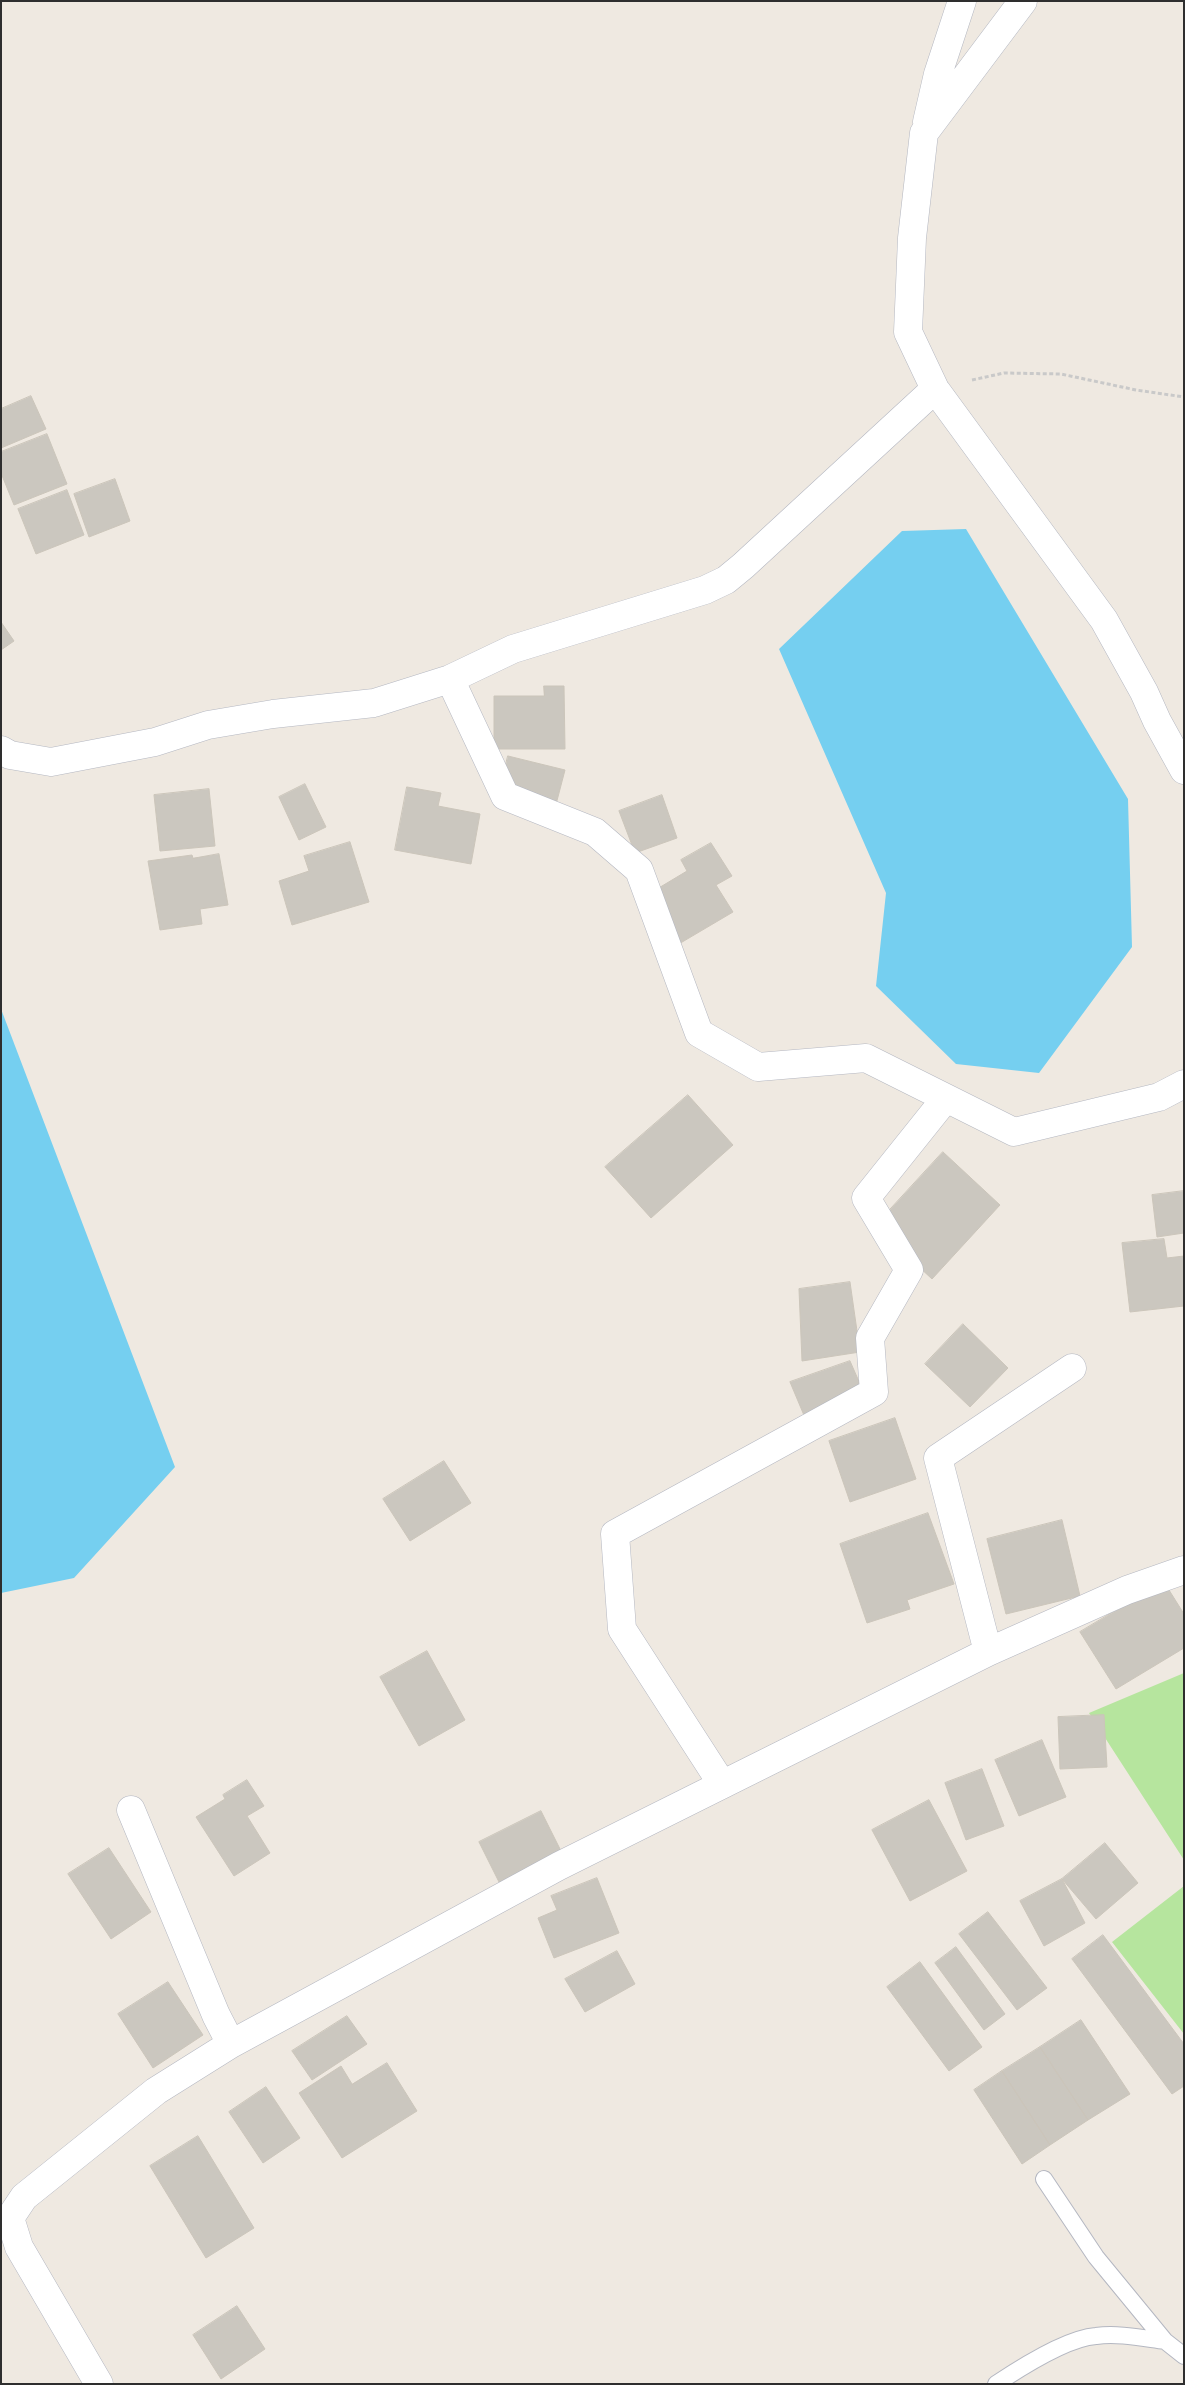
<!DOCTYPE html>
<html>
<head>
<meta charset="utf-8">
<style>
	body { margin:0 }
	#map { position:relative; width:1185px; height:2385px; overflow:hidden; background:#efe9e1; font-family:"Fira Sans",sans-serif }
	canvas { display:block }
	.frame { position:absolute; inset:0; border:2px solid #2e2e2e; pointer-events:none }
</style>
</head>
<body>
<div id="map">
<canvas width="1185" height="2385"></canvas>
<div class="frame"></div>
</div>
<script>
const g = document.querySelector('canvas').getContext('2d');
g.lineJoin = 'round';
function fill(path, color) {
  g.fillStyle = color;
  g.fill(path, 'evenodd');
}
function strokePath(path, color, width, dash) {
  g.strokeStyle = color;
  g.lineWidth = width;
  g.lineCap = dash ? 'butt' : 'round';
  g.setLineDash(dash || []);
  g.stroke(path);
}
const green = new Path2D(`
	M1184 1673V1860L1089 1713Z
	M1184 1886V2034L1112 1942Z`);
const water = new Path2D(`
	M966 529 1128 799 1132 947 1039 1073 956 1064 876 986 886 893 779 649 902 531Z
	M1 1009 175 1467 74 1578 1 1593Z`);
const building = new Path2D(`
	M31 396 46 429 1 448V409Z
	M47 434 67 484 14 505 1 473V452Z
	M115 479 130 521 89 537 74 494Z
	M67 490 84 535 36 554 18 509Z
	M1 622 14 641 1 650Z
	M544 686H564L565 749H494V696H544Z
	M508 756 565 770 554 812 498 798Z
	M305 784 326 827 299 840 279 797Z
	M407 787 441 793 438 806 480 814 471 864 395 850Z
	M209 789 215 846 160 851 154 795Z
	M662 795 677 838 635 853 619 811Z
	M350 842 369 902 292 925 279 881 309 871 304 856Z
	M711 843 732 876 716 885 733 912 672 948 642 898 687 871 681 860Z
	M219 854 228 905 200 909 202 924 160 930 148 861 192 855 193 858Z
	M688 1095 733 1145 651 1218 605 1167Z
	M943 1152 1000 1205 932 1279 875 1226Z
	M1184 1191V1233L1157 1237 1152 1195Z
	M1164 1239 1167 1258 1184 1256V1306L1130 1312 1122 1243Z
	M850 1282 860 1352 802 1361 799 1289Z
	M963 1324 1008 1368 970 1407 925 1364Z
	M850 1361 864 1393 811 1432 790 1382Z
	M895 1418 916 1479 850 1502 829 1441Z
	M444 1461 471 1503 410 1541 383 1499Z
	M928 1513 954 1584 907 1600 910 1609 867 1623 840 1544Z
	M1062 1520 1080 1596 1006 1614 987 1539Z
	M1164 1582 1184 1614V1648L1116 1689 1080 1632Z
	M427 1651 465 1720 419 1746 380 1677Z
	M1104 1715 1107 1767 1060 1769 1058 1717Z
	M1042 1740 1066 1797 1019 1816 995 1760Z
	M982 1769 1004 1826 966 1840 945 1783Z
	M247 1780 264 1806 247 1816 270 1853 234 1876 196 1817 225 1799 223 1795Z
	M929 1800 967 1871 910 1901 872 1830Z
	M541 1811 563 1855 501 1886 479 1842Z
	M1105 1843 1138 1883 1096 1919 1062 1879Z
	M109 1848 151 1912 111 1939 68 1874Z
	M597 1878 619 1933 554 1958 538 1918 557 1910 551 1896Z
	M1062 1879 1085 1923 1044 1946 1020 1901Z
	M988 1912 1047 1988 1017 2010 959 1934Z
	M1103 1935 1184 2044V2086L1172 2094 1072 1959Z
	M956 1947 1005 2014 984 2030 935 1963Z
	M617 1951 635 1984 585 2012 565 1979Z
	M920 1962 982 2047 949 2071 887 1987Z
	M168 1982 203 2035 153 2068 118 2014Z
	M347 2016 367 2044 312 2080 292 2051Z
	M1081 2020 1130 2094 1088 2120 1040 2047Z
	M1040 2047 1088 2120 1050 2145 1002 2071Z
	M387 2063 417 2111 342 2158 299 2093 341 2066 352 2084Z
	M1002 2071 1050 2145 1022 2164 974 2090Z
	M266 2087 300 2138 263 2163 229 2112Z
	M198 2136 254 2228 206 2258 150 2166Z
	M237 2306 265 2349 221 2379 193 2335Z`);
const path = new Path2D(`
	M972 380 1004 373 1061 374 1136 390 1184 397`);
const lane = new Path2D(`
	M1044 2179 1096 2257 1165 2341 1184 2356
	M996 2384C1020 2368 1068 2338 1096 2336 1118 2333 1142 2338 1165 2341`);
const street = new Path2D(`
	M1023 1 924 133 912 238 908 332 935 389 1104 620 1144 692 1157 721 1184 770
	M927 122 938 74 962 1
	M450 679 505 796 595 832 639 870 699 1033 758 1067 866 1058 1014 1132 1159 1097 1184 1084
	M1 750 10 755 51 762 155 742 208 725 273 714 374 703 450 679 513 649 705 590 726 580 743 566 935 389
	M988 1652 938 1458 1072 1368
	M722 1784 622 1629 615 1534 874 1392 870 1338 909 1270 866 1198 946 1098
	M231 2044 559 1866 988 1652 1127 1590 1184 1570
	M99 2384 19 2247 10 2218 24 2197 156 2091 231 2044 216 2015 131 1810`);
fill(green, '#b6e59e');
fill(water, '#75cff0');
fill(building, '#cbc7bf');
strokePath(building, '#cbc5ba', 1);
strokePath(lane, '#b4b7c1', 18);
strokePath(street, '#b4b7c1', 29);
strokePath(path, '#c9c9c9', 3, [4, 2.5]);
strokePath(lane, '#fff', 16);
strokePath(street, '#fff', 28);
</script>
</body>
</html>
